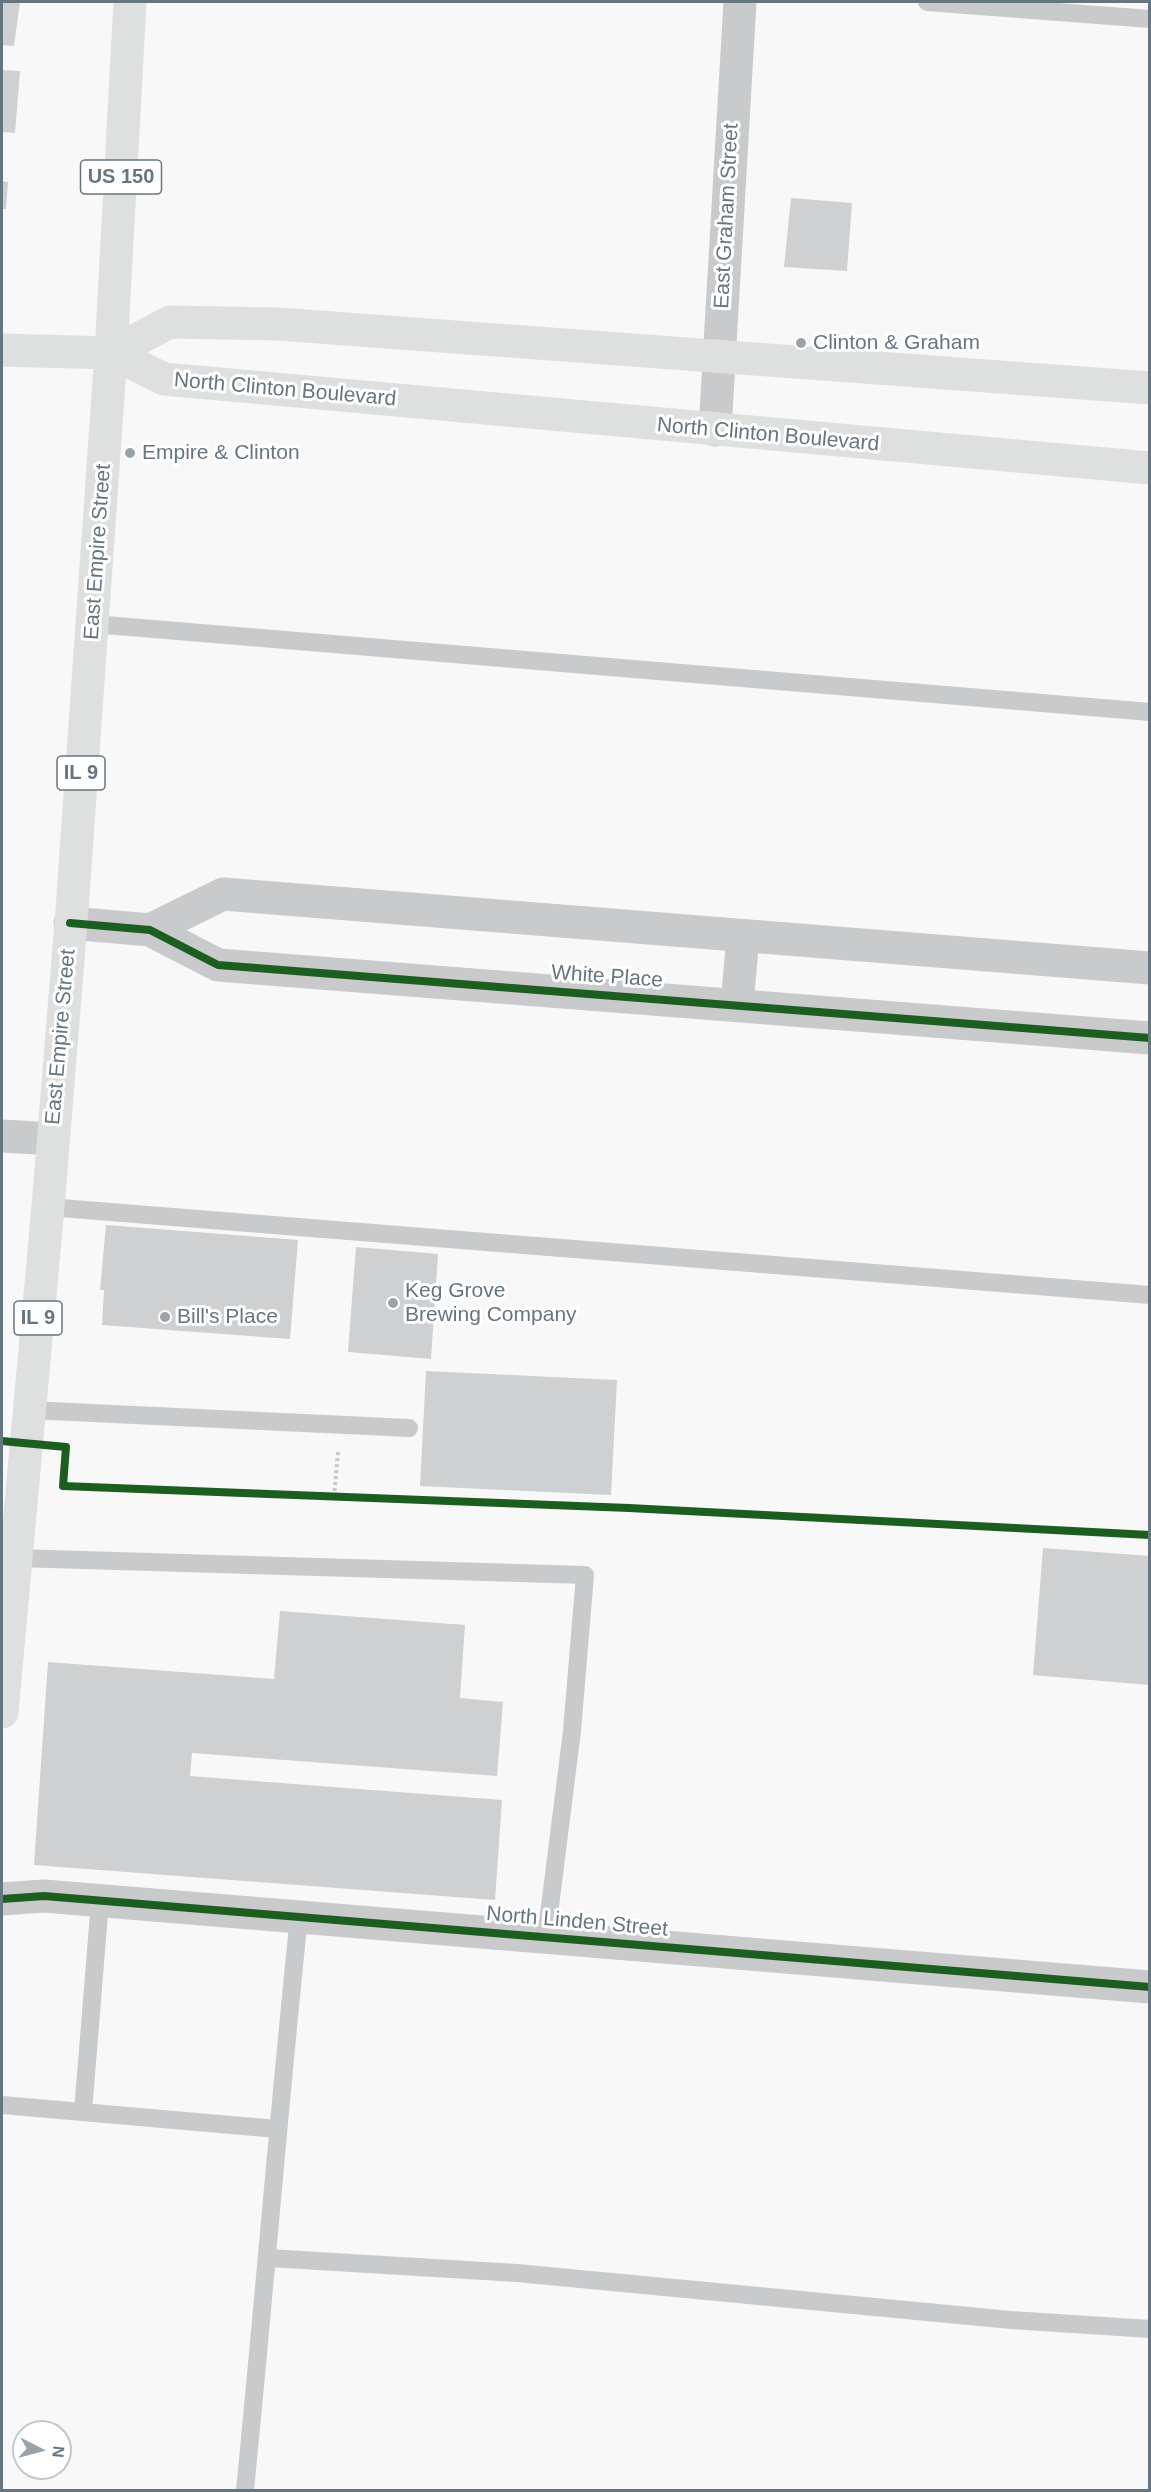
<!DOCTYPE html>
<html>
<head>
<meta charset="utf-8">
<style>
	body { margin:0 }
	#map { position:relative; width:1151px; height:2492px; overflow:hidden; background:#f8f8f8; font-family:Helvetica,sans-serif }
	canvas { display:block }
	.frame { position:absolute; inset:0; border:3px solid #66767f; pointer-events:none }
	.north { position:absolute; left:12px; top:2420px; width:60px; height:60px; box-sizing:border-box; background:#fff; border:2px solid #c2c8cc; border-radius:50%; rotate:96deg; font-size:16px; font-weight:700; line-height:24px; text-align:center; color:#66767f }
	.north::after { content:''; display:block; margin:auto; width:21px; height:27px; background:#99a4a9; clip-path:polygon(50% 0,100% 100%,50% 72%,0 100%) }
</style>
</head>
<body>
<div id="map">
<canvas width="1151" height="2492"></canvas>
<div class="frame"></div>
<div class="north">N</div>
</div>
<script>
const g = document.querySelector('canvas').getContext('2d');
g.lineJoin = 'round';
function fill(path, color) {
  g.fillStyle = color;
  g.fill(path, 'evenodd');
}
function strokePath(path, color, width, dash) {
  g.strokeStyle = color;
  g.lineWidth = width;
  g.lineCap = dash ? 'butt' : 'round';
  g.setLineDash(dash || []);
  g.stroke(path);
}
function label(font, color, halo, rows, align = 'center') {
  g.font = font + ' Helvetica,sans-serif';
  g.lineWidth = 6;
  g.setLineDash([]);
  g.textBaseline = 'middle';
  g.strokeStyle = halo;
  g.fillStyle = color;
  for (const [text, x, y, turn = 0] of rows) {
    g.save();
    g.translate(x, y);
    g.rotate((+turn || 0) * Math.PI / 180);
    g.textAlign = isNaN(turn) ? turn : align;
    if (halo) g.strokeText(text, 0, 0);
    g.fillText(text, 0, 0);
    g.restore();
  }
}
const building = new Path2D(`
	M2 2H20L14 46 2 45Z
	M2 70 20 71 15 133 2 132Z
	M2 181 8 182 6 209H2Z
	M791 198 852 203 847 271 784 267Z
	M106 1225 298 1240 290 1339 102 1325 104 1290H100Z
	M356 1247 438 1254 431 1359 348 1352Z
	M426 1371 617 1380 611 1495 420 1486Z
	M1043 1548 1150 1556V1685L1033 1675Z
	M280 1611 465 1625 460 1698 503 1702 497 1776 192 1753 190 1776 502 1800 495 1900 34 1865 48 1662 274 1679Z`);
const path = new Path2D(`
	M334 1497 338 1452`);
const lane = new Path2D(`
	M927 2 1150 19
	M93 624 1150 712
	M48 1207 1150 1295
	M29 1410 409 1428
	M16 1558 585 1575 572 1731 546 1938
	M2 2105 277 2129
	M83 2112 100 1901
	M268 2258 517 2273 1011 2320 1150 2329
	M245 2490C264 2299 279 2108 299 1917`);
const street = new Path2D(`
	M715 430 740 2
	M70 923 150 930 218 965 1150 1038
	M150 930 223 894 1150 968
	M737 1005 743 936
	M2 1136 53 1139
	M2 1899 44 1896 1150 1987`);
const secondary = new Path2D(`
	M111 353 164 379 1150 468
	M111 353 170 322 278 324 1150 388`);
const primary = new Path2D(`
	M2 350 111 353
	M2 1712 48 1207 72 910 111 353 130 2`);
const cycleway = new Path2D(`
	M70 923 150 930 218 965 1150 1038
	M2 1441 66 1447 63 1486 629 1508 1150 1535
	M2 1899 44 1896 1150 1987`);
const markers = [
	[801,343,6,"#99a4a9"],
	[130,453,6,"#99a4a9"],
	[393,1303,6,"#99a4a9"],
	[165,1317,6,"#99a4a9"]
];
const shields = [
	[121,177,81],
	[81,773,48],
	[38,1318,48]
];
const shieldNames = [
	["US 150",121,177],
	["IL 9",81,773],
	["IL 9",38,1318]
];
const streetNames = [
	["East Graham Street",727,216,-87],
	["North Clinton Boulevard",285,390,5],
	["North Clinton Boulevard",768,435,5],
	["East Empire Street",98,552,-86],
	["White Place",607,977,4],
	["East Empire Street",61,1037,-85],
	["North Linden Street",577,1922,5]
];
const poiNames = [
	["Clinton & Graham",813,343],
	["Empire & Clinton",142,453],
	["Keg Grove",405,1291],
	["Brewing Company",405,1315],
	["Bill's Place",177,1317]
];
fill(building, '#ced0d1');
strokePath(path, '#c7c8c9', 4, [3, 3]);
strokePath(lane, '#c9cacb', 18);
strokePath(street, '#c9cacb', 33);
strokePath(secondary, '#dedfdf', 33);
strokePath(primary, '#dedfdf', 33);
strokePath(cycleway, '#1b5e20', 8);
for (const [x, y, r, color] of markers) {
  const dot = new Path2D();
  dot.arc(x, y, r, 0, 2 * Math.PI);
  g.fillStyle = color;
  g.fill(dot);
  strokePath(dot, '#fff', 2);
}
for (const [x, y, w] of shields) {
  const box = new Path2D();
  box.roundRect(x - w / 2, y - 17, w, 34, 4.5);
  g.fillStyle = '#fff';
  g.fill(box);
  strokePath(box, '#66767f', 1.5);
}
label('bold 20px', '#66767f', null, shieldNames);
label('21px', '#66767f', '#fff', streetNames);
label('21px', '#66767f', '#fff', poiNames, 'left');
</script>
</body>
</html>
